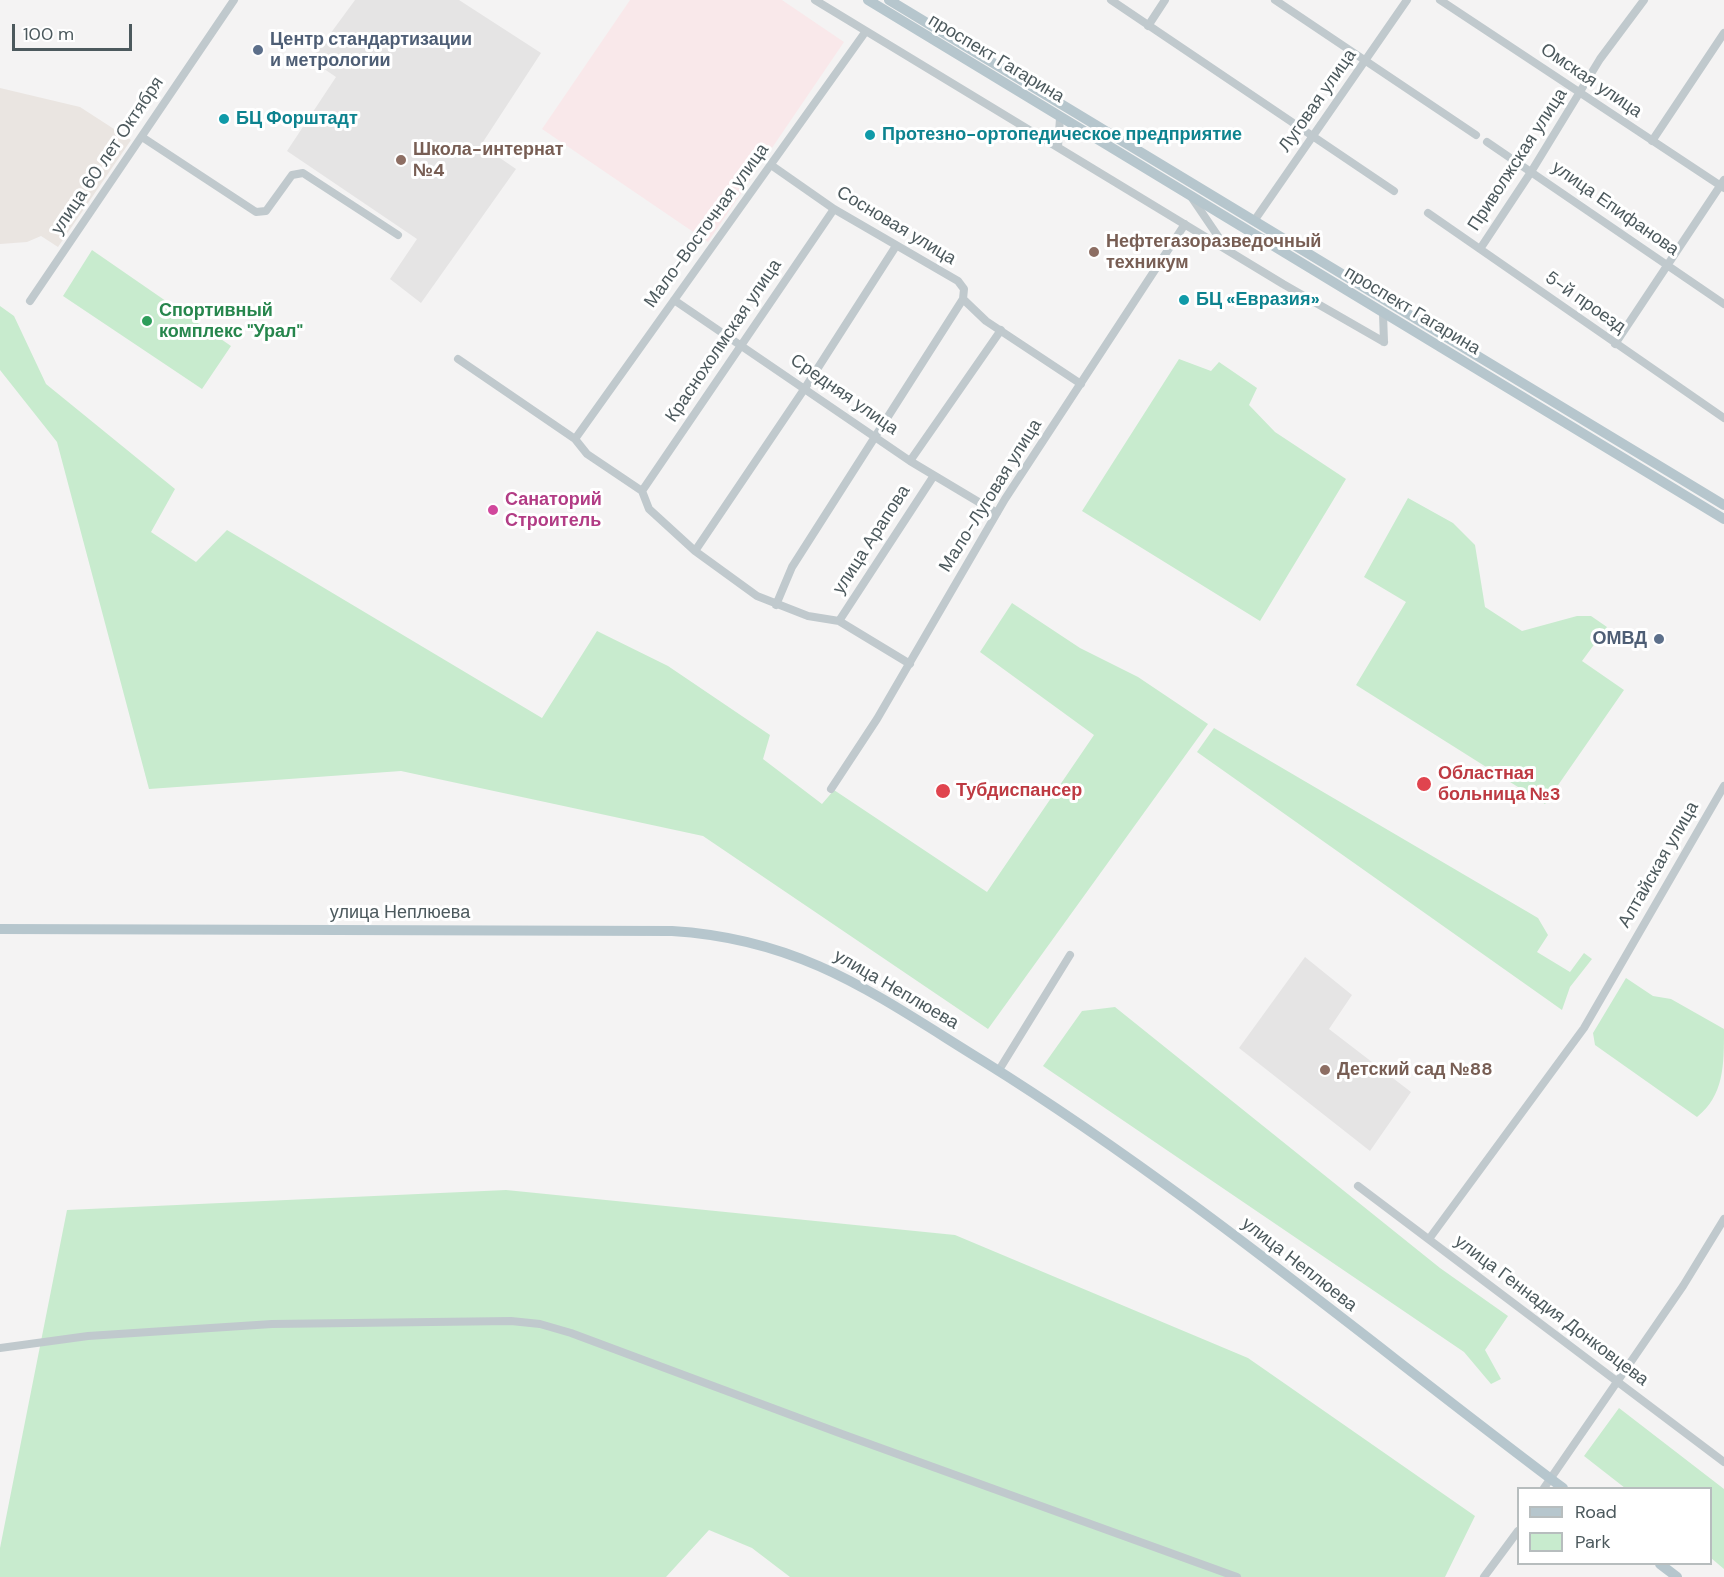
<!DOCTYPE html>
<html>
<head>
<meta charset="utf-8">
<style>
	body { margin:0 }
	#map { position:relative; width:1724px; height:1577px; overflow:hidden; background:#f4f3f3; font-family:"DM Sans",sans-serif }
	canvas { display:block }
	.legend { position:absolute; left:1517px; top:1487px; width:195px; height:78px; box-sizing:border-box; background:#fff; border:2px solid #b7bdbe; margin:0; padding:8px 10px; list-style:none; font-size:18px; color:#4c595d }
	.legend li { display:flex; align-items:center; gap:12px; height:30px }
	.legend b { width:30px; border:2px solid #b7bdbe }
	.scale { position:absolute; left:12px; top:24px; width:120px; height:27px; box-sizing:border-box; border:3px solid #4c595d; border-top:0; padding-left:8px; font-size:18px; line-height:21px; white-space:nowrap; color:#4c595d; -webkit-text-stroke:4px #fff; paint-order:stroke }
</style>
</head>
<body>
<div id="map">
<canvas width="1724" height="1577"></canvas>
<ul class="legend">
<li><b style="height:8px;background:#b6c6cd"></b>Road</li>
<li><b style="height:16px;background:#c8ebce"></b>Park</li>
</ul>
<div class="scale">100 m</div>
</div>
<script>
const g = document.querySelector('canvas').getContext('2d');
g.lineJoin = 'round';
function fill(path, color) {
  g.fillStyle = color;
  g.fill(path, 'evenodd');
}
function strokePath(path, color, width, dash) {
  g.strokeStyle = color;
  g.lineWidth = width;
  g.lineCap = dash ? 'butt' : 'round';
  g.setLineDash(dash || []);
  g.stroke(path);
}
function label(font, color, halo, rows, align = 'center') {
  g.font = font + ' "DM Sans",sans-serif';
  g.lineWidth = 6;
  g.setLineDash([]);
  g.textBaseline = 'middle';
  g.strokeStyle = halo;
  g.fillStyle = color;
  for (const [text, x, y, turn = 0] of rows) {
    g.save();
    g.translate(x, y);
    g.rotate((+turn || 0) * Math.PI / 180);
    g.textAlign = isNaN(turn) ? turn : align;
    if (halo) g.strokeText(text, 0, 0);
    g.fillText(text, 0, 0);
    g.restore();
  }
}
const commercial = new Path2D(`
	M0 88 80 107 131 140 58 247 41 236 27 242 0 244Z`);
const education = new Path2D(`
	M355 0H459L541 53 481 145 516 169 421 303 390 279 417 239 287 151 336 77 311 60Z
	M1305 957 1352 995 1329 1029 1411 1092 1370 1151 1239 1048Z`);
const medical = new Path2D(`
	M630 0H782L844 42 708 242 542 129Z`);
const green = new Path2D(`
	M92 250 231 346 202 389 63 296Z
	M0 306 14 316 46 384 175 489 151 532 196 562 227 530 542 718 597 631 668 666 770 735 763 759 822 804 834 790 987 892 1094 735 980 652 1012 603 1080 648 1138 677 1208 724 988 1029 703 836 401 771 149 789 57 442 0 370Z
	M1179 359 1211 371 1219 362 1257 388 1249 405 1275 432 1346 479 1260 621 1082 511Z
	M1408 498 1453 523 1475 545 1485 607 1522 631 1577 616H1591L1607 627 1582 661 1624 690 1545 804 1356 685 1406 602 1364 577Z
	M1214 728 1538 918 1548 935 1537 952 1570 972 1584 953 1592 959 1570 987 1562 1010 1197 752Z
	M1626 978 1653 996 1671 999 1724 1029C1724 1066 1724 1095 1697 1117L1595 1045 1593 1033Z
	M1115 1007 1440 1268 1508 1316 1485 1350 1501 1379 1491 1384 1464 1352 1043 1066 1082 1011Z
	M506 1190 955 1235 1248 1358 1475 1516 1445 1577H790L752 1548 709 1530 666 1577H0V1548L67 1210Z
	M1619 1408 1724 1489V1569L1711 1558 1710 1488H1625L1584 1456Z`);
const minor = new Path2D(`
	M815 0 1283 284 1384 342
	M1111 0 1394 191
	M1275 0 1476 135
	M1440 0 1724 188
	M1148 26 1165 0
	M142 137 256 212 266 211 292 175 303 173 398 235
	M1652 141 1724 33
	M1487 142 1724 304
	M1058 147 1060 118
	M771 165 834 209 958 281 964 289 963 299 986 321 1081 384
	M1192 198 1226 248
	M1428 213 1724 418
	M1254 221 1407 0
	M1480 249 1531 172 1600 59 1644 0
	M674 300 910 461 997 513
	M30 301 234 0
	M1383 314 1384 342
	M1615 344 1724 180
	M458 359 575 439 587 454 642 491 649 509 695 551 757 596 808 616 839 621 910 664
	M575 439 866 31
	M910 461 1001 330
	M642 491 834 209
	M695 551 805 388 896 246
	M776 605 792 567 963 299
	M839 621 933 477
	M831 789 877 719 1005 499 1185 224
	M999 1070 1070 955
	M1358 1186 1724 1462
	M1429 1239 1584 1028 1724 786
	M0 1348 88 1336 272 1324 511 1321 540 1324 571 1333 842 1434 1237 1577
	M1544 1488 1683 1286 1724 1219
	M1484 1577 1518 1531`);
const major = new Path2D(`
	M868 0 1724 519
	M889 0 1724 505
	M0 929 672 931C803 939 876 995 983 1061 1187 1188 1371 1344 1563 1488
	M1660 1564 1677 1577`);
const markers = [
	[258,50,6,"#5c6f8a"],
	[224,119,6,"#0f9aa8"],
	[870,135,6,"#0f9aa8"],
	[401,160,6,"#8d6e63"],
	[1094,252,6,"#8d6e63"],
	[1184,300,6,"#0f9aa8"],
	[147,321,6,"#2e9e5b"],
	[493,510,6,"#d1479c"],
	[1659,639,6,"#5c6f8a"],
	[1424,784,8,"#e0444e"],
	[943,791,8,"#e0444e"],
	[1325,1070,6,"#8d6e63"]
];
const serviceNames = [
	["Центр стандартизации",270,40],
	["и метрологии",270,61],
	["ОМВД",1647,639,"right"]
];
const streetNames = [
	["проспект Гагарина",996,59,31],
	["Омская улица",1591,81,34],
	["Луговая улица",1318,101,-55],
	["улица 60 лет Октября",108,156,-56],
	["Приволжская улица",1518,160,-57],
	["улица Епифанова",1615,209,35],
	["Мало-Восточная улица",707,226,-54],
	["Сосновая улица",896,226,31],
	["5-й проезд",1585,303,35],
	["проспект Гагарина",1412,311,31],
	["Краснохолмская улица",724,341,-56],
	["Средняя улица",844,395,35],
	["Мало-Луговая улица",991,496,-58],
	["улица Арапова",872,540,-57],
	["Алтайская улица",1659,865,-60],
	["улица Неплюева",400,913],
	["улица Неплюева",896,990,30],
	["улица Неплюева",1299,1265,38],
	["улица Геннадия Донковцева",1551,1311,37]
];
const cultureNames = [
	["БЦ Форштадт",236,119],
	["Протезно-ортопедическое предприятие",882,135],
	["БЦ «Евразия»",1196,300]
];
const educationNames = [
	["Школа-интернат",413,150],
	["№4",413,171],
	["Нефтегазоразведочный",1106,242],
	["техникум",1106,263],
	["Детский сад №88",1337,1070]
];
const leisureNames = [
	["Спортивный",159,311],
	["комплекс \"Урал\"",159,332]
];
const hotelNames = [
	["Санаторий",505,500],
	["Строитель",505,521]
];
const healthNames = [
	["Областная",1438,774],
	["больница №3",1438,795],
	["Тубдиспансер",956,791]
];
fill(commercial, '#eae5e1');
fill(education, '#e5e4e4');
fill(medical, '#f9e8ea');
fill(green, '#c8ebce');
strokePath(minor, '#c0c9cd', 8);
strokePath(major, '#b6c6cd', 10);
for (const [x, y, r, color] of markers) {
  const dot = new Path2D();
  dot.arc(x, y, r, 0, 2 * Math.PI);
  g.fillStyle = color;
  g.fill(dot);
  strokePath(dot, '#fff', 2);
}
label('bold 18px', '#4e5e75', '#fff', serviceNames, 'left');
label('18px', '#4c595d', '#fff', streetNames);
label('bold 18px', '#0d838f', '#fff', cultureNames, 'left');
label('bold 18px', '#785e54', '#fff', educationNames, 'left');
label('bold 18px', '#27864d', '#fff', leisureNames, 'left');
label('bold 18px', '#b23c85', '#fff', hotelNames, 'left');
label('bold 18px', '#be3a42', '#fff', healthNames, 'left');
</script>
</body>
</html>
